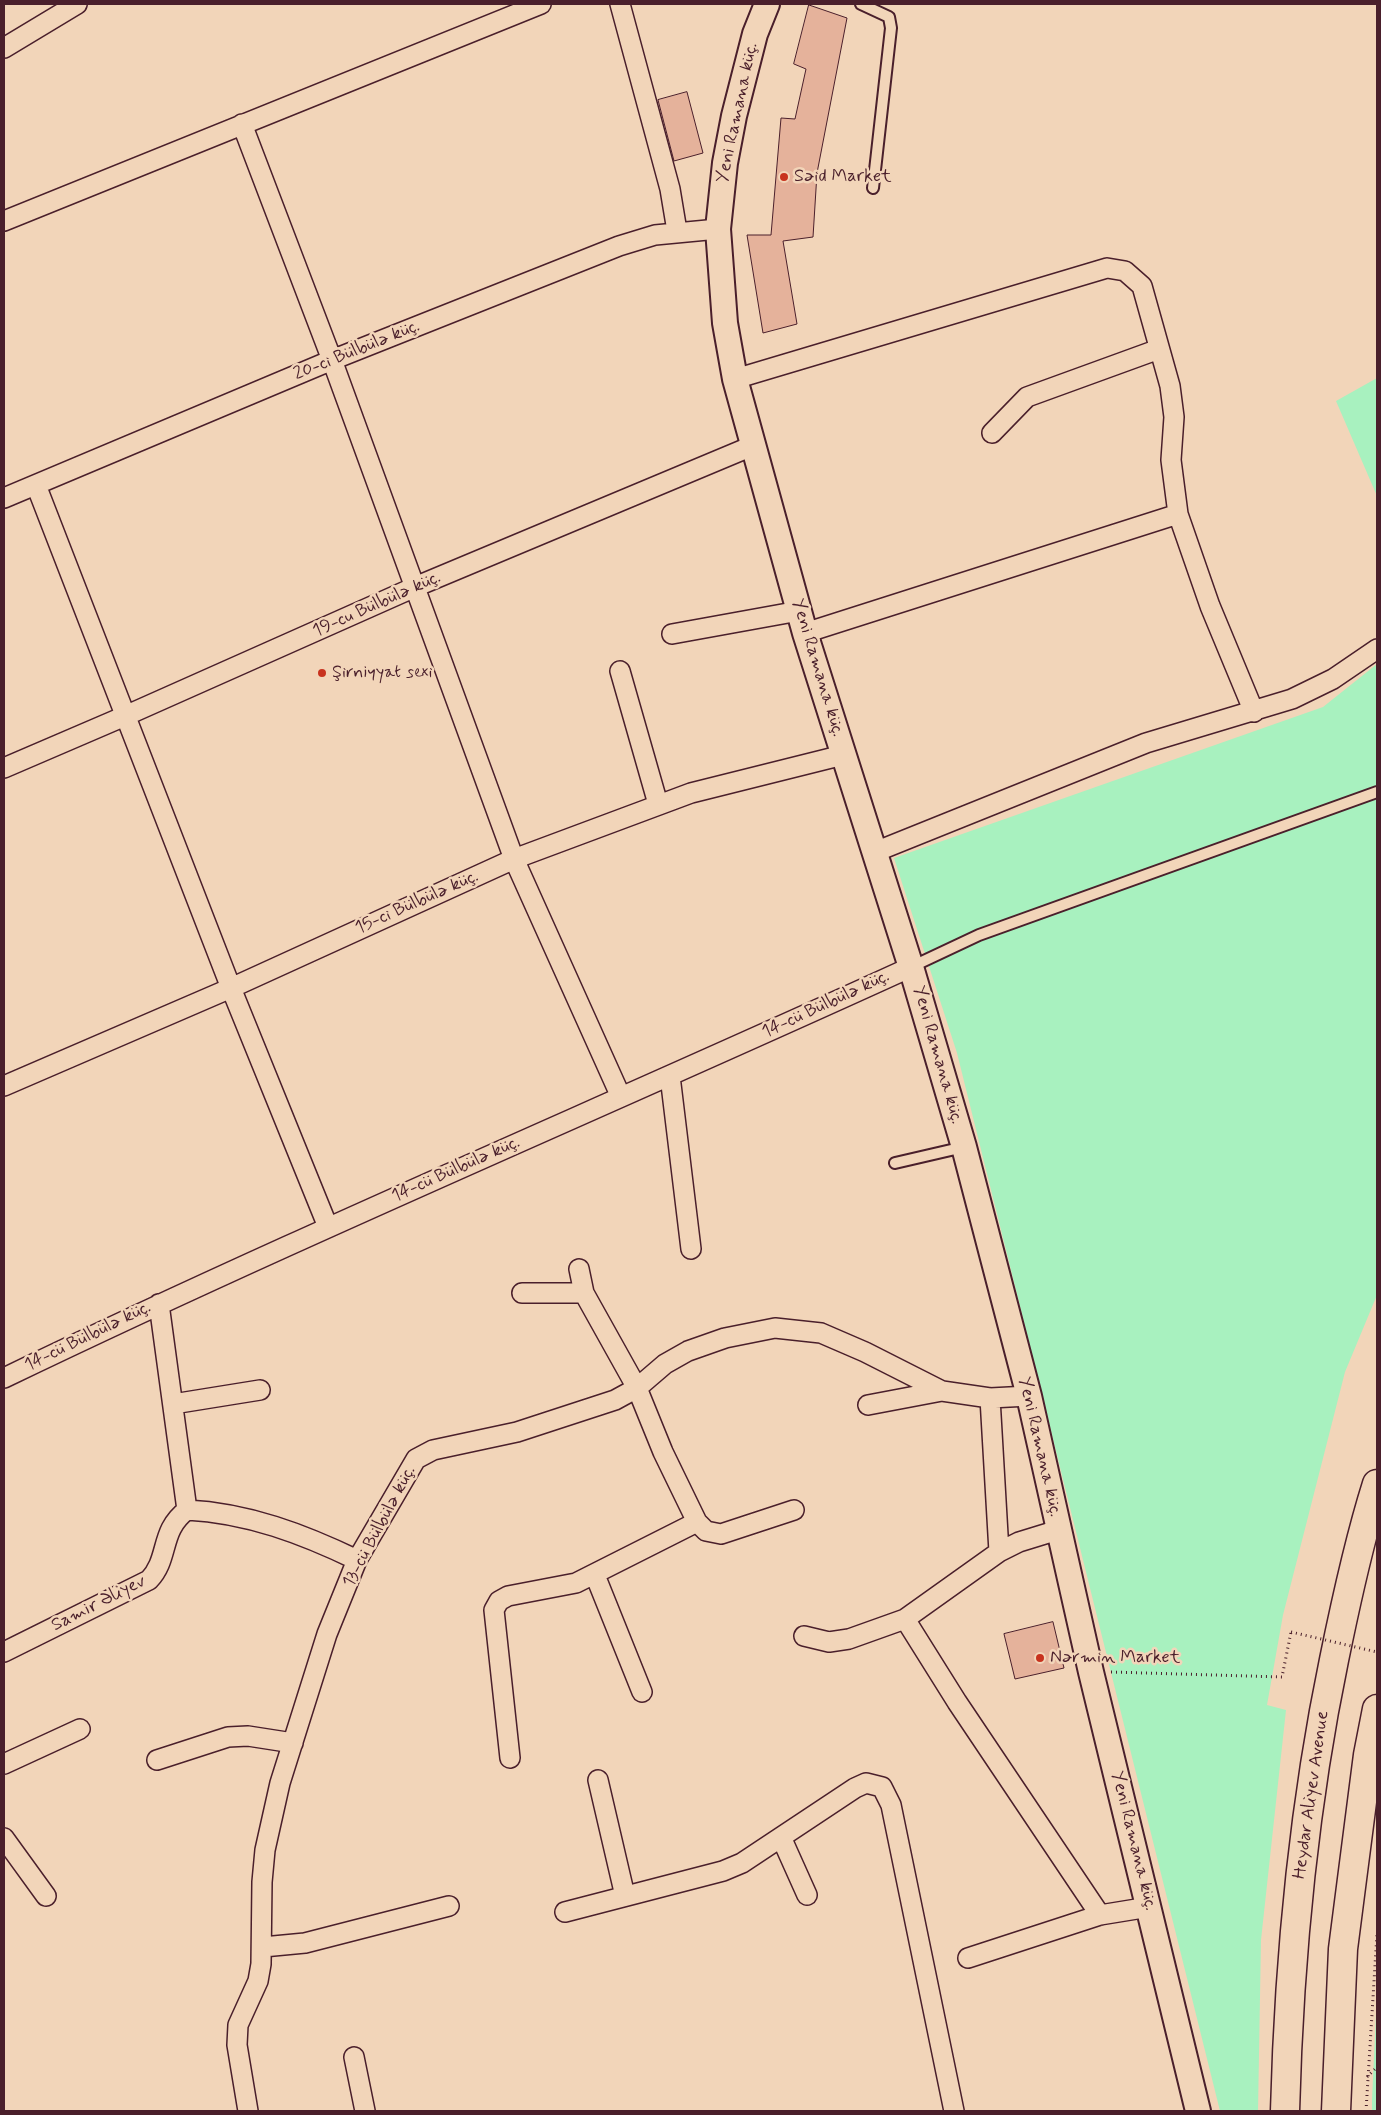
<!DOCTYPE html>
<html>
<head>
<meta charset="utf-8">
<style>
	body { margin:0 }
	#map { position:relative; width:1381px; height:2115px; overflow:hidden; background:#f2d5b9; font-family:Mynerve,sans-serif }
	canvas { display:block }
	.frame { position:absolute; inset:0; border:5px solid #4a1f2b; pointer-events:none }
</style>
</head>
<body>
<div id="map">
<canvas width="1381" height="2115"></canvas>
<div class="frame"></div>
</div>
<script>
const g = document.querySelector('canvas').getContext('2d');
g.lineJoin = 'round';
function fill(path, color) {
  g.fillStyle = color;
  g.fill(path, 'evenodd');
}
function strokePath(path, color, width, dash) {
  g.strokeStyle = color;
  g.lineWidth = width;
  g.lineCap = dash ? 'butt' : 'round';
  g.setLineDash(dash || []);
  g.stroke(path);
}
function label(font, color, halo, rows, align = 'center') {
  g.font = font + ' Mynerve,sans-serif';
  g.lineWidth = 5;
  g.setLineDash([]);
  g.textBaseline = 'middle';
  g.strokeStyle = halo;
  g.fillStyle = color;
  for (const [text, x, y, turn = 0] of rows) {
    g.save();
    g.translate(x, y);
    g.rotate((+turn || 0) * Math.PI / 180);
    g.textAlign = isNaN(turn) ? turn : align;
    if (halo) g.strokeText(text, 0, 0);
    g.fillText(text, 0, 0);
    g.restore();
  }
}
const green = new Path2D(`
	M1377 378V496L1336 401Z
	M1377 664V1295L1345 1372 1283 1615 1267 1705 1286 1710 1261 1940 1258 2111H1220L957 1053 894 858 1323 707Z
	M1377 1992V2111H1372V2100Z`);
const building = new Path2D(`
	M809 5 847 18 817 173 813 237 783 241 797 324 763 333 747 235H771L781 118 795 119 806 69 794 64Z
	M687 92 703 153 674 161 658 100Z
	M1053 1622 1064 1668 1015 1679 1004 1634Z`);
const path = new Path2D(`
	M1111 1672 1282 1677 1291 1632
	M1367 2077 1377 2067
	M1366 2111 1377 1933`);
const service = new Path2D(`
	M861 4 889 17 891 28 873 188
	M911 967 979 935 1377 792
	M895 1163 964 1147`);
const minor = new Path2D(`
	M620 4 670 189 677 231
	M4 48 77 4
	M242 124 332 360 514 859 621 1097
	M4 221 541 4
	M735 379 1107 268 1125 271 1142 286 1170 386 1174 417 1171 460 1178 514 1210 606 1254 712
	M992 433 1027 397 1159 349
	M36 485 231 988 328 1227
	M4 498 332 360 619 246 655 235 718 229
	M805 633 1178 514
	M672 634 799 611
	M620 671 658 804
	M4 768 125 716 415 587 752 446
	M875 852 1146 743 1292 699 1333 679 1377 649
	M670 1076 691 1249
	M4 1086 231 988 514 859 691 793 843 755
	M579 1269 584 1293 637 1388 663 1452 697 1522 706 1531 721 1534 794 1510
	M522 1293H584
	M159 1304 187 1510
	M4 1378C303 1234 609 1105 911 967
	M990 1398 999 1552
	M173 1404 260 1390
	M868 1405 942 1391
	M595 1575 642 1692
	M905 1619 957 1702 1100 1915
	M804 1636 829 1642 849 1639 905 1619 999 1552 1019 1542 1058 1530
	M4 1652 149 1580C170 1558 159 1531 187 1510 248 1513 303 1534 357 1560
	M510 1758 494 1610 499 1601 508 1596 576 1583 697 1522
	M157 1760 228 1737 248 1736 293 1743
	M4 1764 80 1729
	M598 1780 625 1896
	M781 1837 807 1895
	M4 1838 46 1896
	M565 1912 723 1871 742 1863 855 1788 866 1783 882 1787 891 1805 954 2111
	M263 1947 305 1943 449 1906
	M968 1958 1100 1915 1149 1907
	M354 2057 365 2111
	M248 2111 237 2045 238 2025 258 1981 261 1964 262 1882 265 1850 280 1783 327 1634 357 1560 416 1459 433 1450 517 1432 615 1400 637 1388 665 1364 688 1351 725 1338 775 1328 821 1333 865 1352 942 1391 990 1398 1029 1396`);
const tertiary = new Path2D(`
	M767 4 755 34 734 116 725 163 718 229 725 323 735 379 805 633 911 967 964 1147 1029 1396 1091 1672 1198 2111`);
const motorway = new Path2D(`
	M1285 2111C1289 1959 1303 1809 1334 1660 1346 1601 1359 1541 1377 1484
	M1336 2111 1343 1949 1368 1755 1377 1709`);
const pathBridge = new Path2D(`
	M1291 1632 1377 1652`);
const markers = [
	[784,177,5,"#c8321e"],
	[322,673,5,"#c8321e"],
	[1040,1658,5,"#c8321e"]
];
const streetNames = [
	["Yeni Ramana küç.",738,113,-78],
	["20-ci Bülbülə küç.",357,351,-22],
	["19-cu Bülbülə küç.",377,605,-24],
	["Yeni Ramana küç.",817,668,73],
	["15-ci Bülbülə küç.",417,903,-24],
	["14-cü Bülbülə küç.",826,1005,-25],
	["Yeni Ramana küç.",937,1055,74],
	["14-cü Bülbülə küç.",456,1170,-24],
	["14-cü Bülbülə küç.",88,1337,-26],
	["Yeni Ramana küç.",1039,1447,77],
	["13-cü Bülbülə küç.",380,1527,-62],
	["Samir Əliyev",99,1604,-27],
	["Heydar Aliyev Avenue",1312,1795,-82],
	["Yeni Ramana küç.",1133,1841,76]
];
const poiNames = [
	["Səid Market",794,177],
	["Şirniyyat sexi",332,673],
	["Nərmin Market",1050,1658]
];
fill(green, '#a8f1bf');
fill(building, '#e5b29b');
strokePath(building, '#4a1f2b', 1);
strokePath(service, '#4a1f2b', 14);
strokePath(minor, '#4a1f2b', 22);
strokePath(tertiary, '#4a1f2b', 28);
strokePath(motorway, '#4a1f2b', 31);
strokePath(path, '#4a1f2b', 3, [1, 4]);
strokePath(service, '#f2d5b9', 10);
strokePath(minor, '#f2d5b9', 19);
strokePath(tertiary, '#f2d5b9', 24);
strokePath(motorway, '#f2d5b9', 28);
strokePath(pathBridge, '#4a1f2b', 3, [1, 4]);
for (const [x, y, r, color] of markers) {
  const dot = new Path2D();
  dot.arc(x, y, r, 0, 2 * Math.PI);
  g.fillStyle = color;
  g.fill(dot);
  strokePath(dot, '#f2d5b9', 2);
}
label('18px', '#4a1f2b', '#f2d5b9', streetNames);
label('18px', '#4a1f2b', '#f2d5b9', poiNames, 'left');
</script>
</body>
</html>
